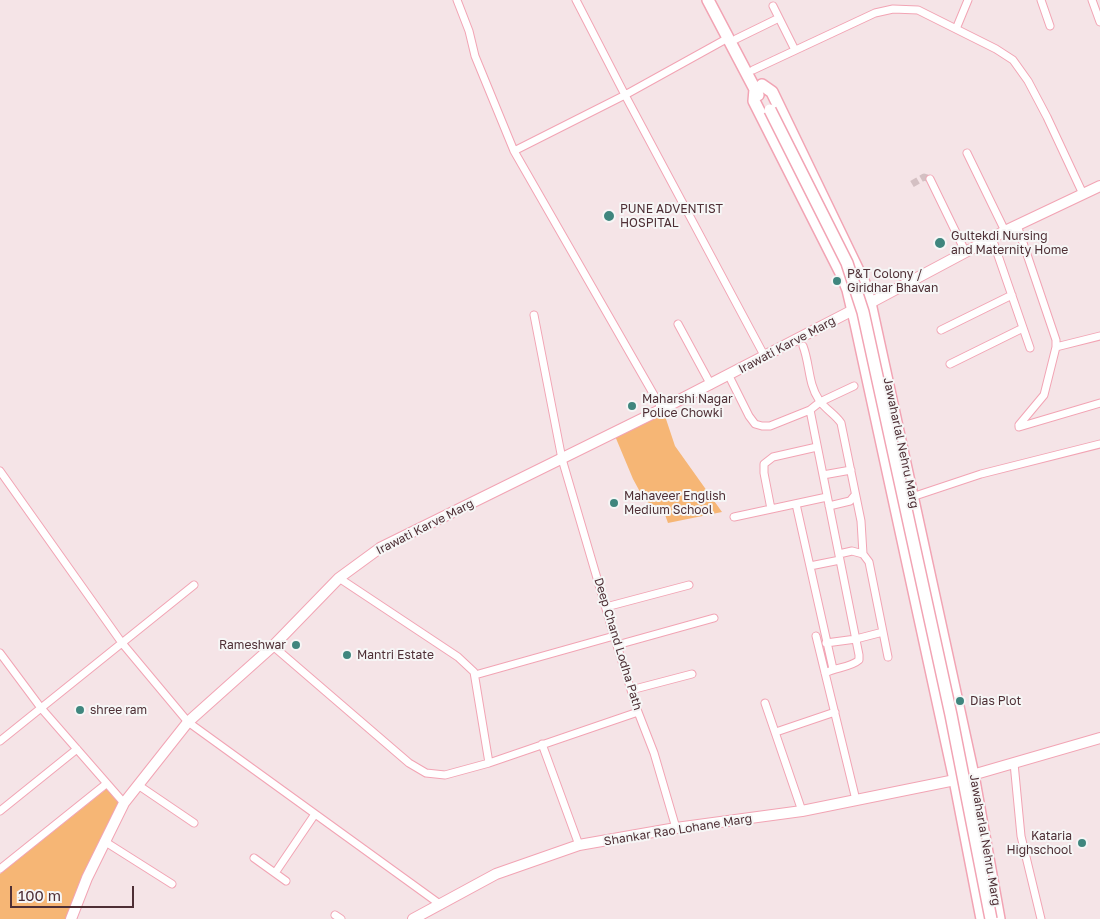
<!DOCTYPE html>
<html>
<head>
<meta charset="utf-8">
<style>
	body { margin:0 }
	#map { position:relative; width:1100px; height:919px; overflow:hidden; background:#f5e4e7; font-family:"Golos Text",sans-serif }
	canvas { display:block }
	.scale { position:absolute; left:10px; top:886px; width:124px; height:22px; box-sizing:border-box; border:2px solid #4e2f35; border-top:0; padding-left:6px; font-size:15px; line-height:18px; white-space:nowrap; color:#4e2f35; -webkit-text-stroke:4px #f6f6f6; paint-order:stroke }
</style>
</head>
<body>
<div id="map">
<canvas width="1100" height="919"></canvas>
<div class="scale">100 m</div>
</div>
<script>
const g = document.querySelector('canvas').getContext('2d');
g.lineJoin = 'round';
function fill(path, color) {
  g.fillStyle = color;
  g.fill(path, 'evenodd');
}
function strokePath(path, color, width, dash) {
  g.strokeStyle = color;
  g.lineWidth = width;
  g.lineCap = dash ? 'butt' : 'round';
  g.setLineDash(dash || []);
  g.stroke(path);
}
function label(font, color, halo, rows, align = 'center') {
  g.font = font + ' "Golos Text",sans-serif';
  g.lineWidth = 4;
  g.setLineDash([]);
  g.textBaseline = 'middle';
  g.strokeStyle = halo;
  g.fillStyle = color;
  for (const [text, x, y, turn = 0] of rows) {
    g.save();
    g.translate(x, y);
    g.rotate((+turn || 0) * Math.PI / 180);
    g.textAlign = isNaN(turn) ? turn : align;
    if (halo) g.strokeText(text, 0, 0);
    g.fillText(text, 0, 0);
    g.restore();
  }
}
const green = new Path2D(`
	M664 413 675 446 722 512 668 523 663 509 645 501 633 479 615 436Z
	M109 787 122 801 71 919H0V874Z`);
const streetTunnel = new Path2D(`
	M912 184 924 177 930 179`);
const street = new Path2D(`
	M457 0 469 31 475 56 514 151 662 409
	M576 0 625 95 765 357
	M1041 0 1050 26
	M1092 0 1100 22
	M773 6 795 50
	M956 29 968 0
	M736 39 779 18
	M753 70 875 13 893 9 918 10 996 49 1013 60 1028 81 1047 117 1083 194
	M514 151 625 95 728 38
	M967 153 1005 231
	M930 179 965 251
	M1017 225 1056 340V347L1100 336
	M992 238 1030 348
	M534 315 562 459 614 636 638 712 654 753 676 828
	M678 324 711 385
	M941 330 1012 295
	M803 346C810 364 808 384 819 400 825 409 835 414 841 423L861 521 863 554 869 562 888 657
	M950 364 1023 328
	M729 376 749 416 755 424 762 426H770L810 410 820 402 854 386
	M810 410 859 655V660C850 668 835 667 825 673
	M1019 425 1044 395 1056 347
	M1019 426V427L1100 403
	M0 471 122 643 188 722 441 905
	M823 475 851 470
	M912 497 981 474 1100 444
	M796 504 833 669
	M829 506 850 501 855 495
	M771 509 764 473V464L773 457 817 447
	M734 517 827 497
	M839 554 852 551 863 554
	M810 566 840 560
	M339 578 458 657 474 672 489 763
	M606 607 689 585
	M816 636 856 800
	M826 643 856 639 883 632
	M617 645 714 618
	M273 646 409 763 426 773 445 775 489 763 638 712
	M0 653 41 708 124 803
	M475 675 614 636
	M631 690 692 674
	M765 703 802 811
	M776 732 835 712
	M0 741 194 585
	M542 744 579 845
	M1014 763 1021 836 1041 919
	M138 785 194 823
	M0 811 77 749
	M104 841 172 884
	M254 858 286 881
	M0 869 106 784
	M275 873 315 814
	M335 915 341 919`);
const secondary = new Path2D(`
	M71 919 87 878 124 803 188 722 273 646 339 578 380 548 662 409 853 310 870 303 1005 231 1100 186
	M413 919 496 874 579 845 676 828 802 811 955 780 1100 738`);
const primary = new Path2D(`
	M708 0 758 95
	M762 85 772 92 865 285 870 303 973 775 999 919
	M755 89 754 101 842 275 848 290 856 324 955 780 982 919`);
const primaryBridge = new Path2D(`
	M770 110 847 263 863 312 951 715 991 919`);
const markers = [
	[609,216,6,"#3f867e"],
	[940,243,6,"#3f867e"],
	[837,281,5,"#3f867e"],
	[632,406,5,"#3f867e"],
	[614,503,5,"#3f867e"],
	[296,645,5,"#3f867e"],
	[347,655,5,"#3f867e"],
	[960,701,5,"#3f867e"],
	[80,710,5,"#3f867e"],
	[1082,843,5,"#3f867e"]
];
const poiNames = [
	["PUNE ADVENTIST",620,209],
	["HOSPITAL",620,223],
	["Gultekdi Nursing",951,236],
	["and Maternity Home",951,250],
	["P&T Colony /",847,274],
	["Giridhar Bhavan",847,288],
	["Maharshi Nagar",642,399],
	["Police Chowki",642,413],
	["Mahaveer English",624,496],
	["Medium School",624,510],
	["Rameshwar",286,645,"right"],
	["Mantri Estate",357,655],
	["Dias Plot",970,701],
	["shree ram",90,710],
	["Kataria",1072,836,"right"],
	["Highschool",1072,850,"right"]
];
const streetNames = [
	["Irawati Karve Marg",787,345,-28],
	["Jawaharlal Nehru Marg",901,443,78],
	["Irawati Karve Marg",425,527,-27],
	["Deep Chand Lodha Path",618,644,73],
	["Shankar Rao Lohane Marg",678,830,-9],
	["Jawaharlal Nehru Marg",985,840,80]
];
fill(green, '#f6b675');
strokePath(streetTunnel, '#d4c0c3', 7, [7, 3.5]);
strokePath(street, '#f2a4b4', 9);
strokePath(secondary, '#f2a4b4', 12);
strokePath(primary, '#f2a4b4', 14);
strokePath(street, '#fff', 7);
strokePath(secondary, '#fff', 10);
strokePath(primary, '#fff', 11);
strokePath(primaryBridge, '#f2a4b4', 14, []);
strokePath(primaryBridge, '#fff', 11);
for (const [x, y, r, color] of markers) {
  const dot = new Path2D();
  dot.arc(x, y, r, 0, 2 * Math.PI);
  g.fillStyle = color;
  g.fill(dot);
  strokePath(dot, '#f6f6f6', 2);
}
label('12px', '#4e2f35', '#f6f6f6', poiNames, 'left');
label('12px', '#4e2f35', '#f6f6f6', streetNames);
</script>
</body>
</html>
